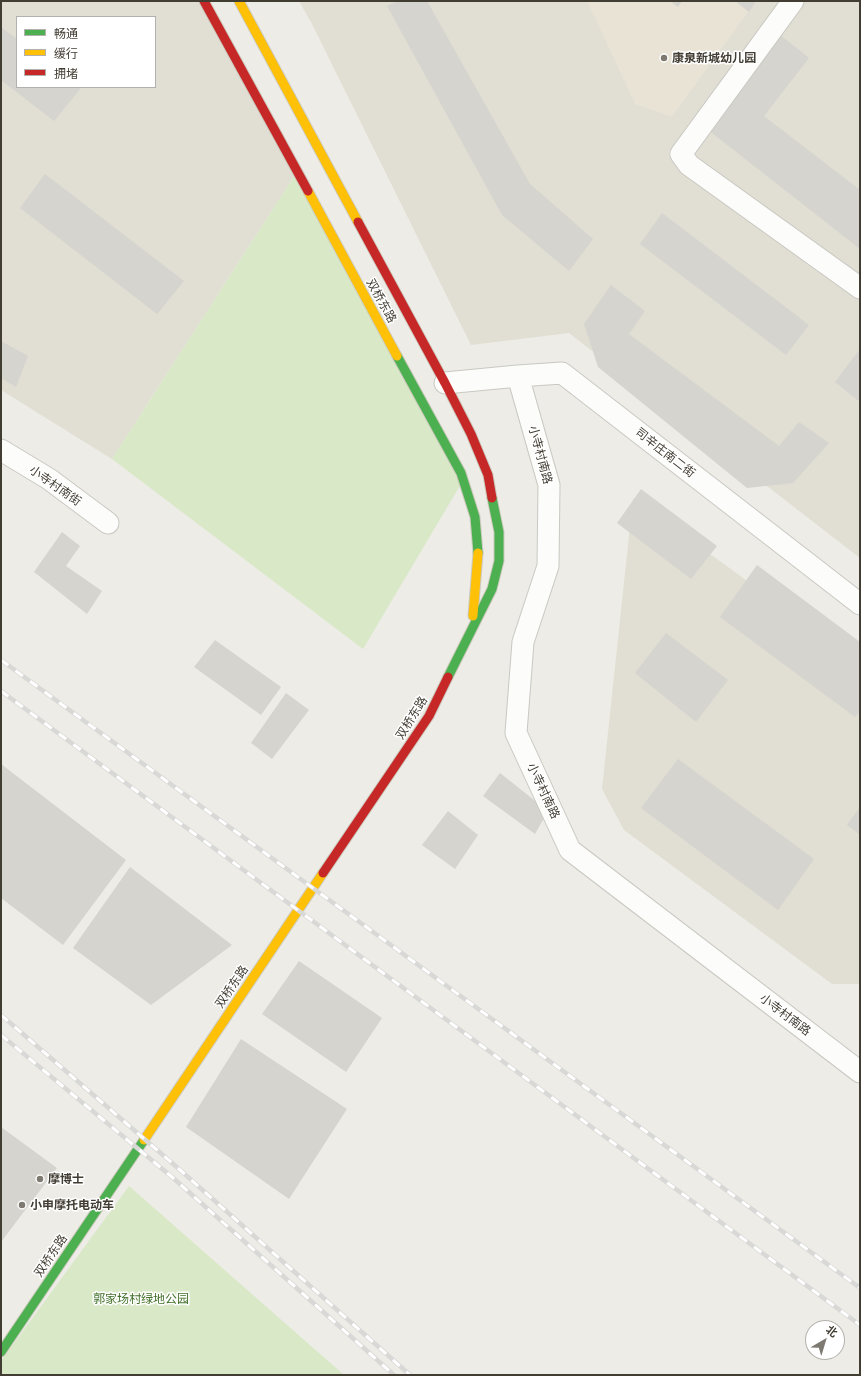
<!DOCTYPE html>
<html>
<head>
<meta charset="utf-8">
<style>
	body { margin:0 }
	#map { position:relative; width:861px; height:1376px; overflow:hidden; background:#edece6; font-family:Montserrat,"Noto Sans SC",sans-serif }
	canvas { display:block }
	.frame { position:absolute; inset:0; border:2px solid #423d33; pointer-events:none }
	.legend { position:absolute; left:16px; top:16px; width:140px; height:72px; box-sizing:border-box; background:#fff; border:1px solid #b3b1ad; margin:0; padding:5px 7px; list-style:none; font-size:12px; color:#423d33 }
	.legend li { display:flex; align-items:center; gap:8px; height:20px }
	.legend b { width:20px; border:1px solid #b3b1ad }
	.north { position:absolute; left:805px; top:1320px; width:40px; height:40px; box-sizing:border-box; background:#fff; border:1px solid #b3b1ad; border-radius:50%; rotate:38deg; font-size:11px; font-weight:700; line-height:16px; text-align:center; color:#423d33 }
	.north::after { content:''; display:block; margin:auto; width:14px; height:18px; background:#7e7a72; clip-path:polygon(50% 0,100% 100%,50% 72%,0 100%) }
</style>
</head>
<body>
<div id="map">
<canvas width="861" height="1376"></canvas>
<div class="frame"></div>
<ul class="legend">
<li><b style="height:5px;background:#4caf50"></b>畅通</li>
<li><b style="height:5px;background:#ffc107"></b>缓行</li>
<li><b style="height:5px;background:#c62828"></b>拥堵</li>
</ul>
<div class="north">北</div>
</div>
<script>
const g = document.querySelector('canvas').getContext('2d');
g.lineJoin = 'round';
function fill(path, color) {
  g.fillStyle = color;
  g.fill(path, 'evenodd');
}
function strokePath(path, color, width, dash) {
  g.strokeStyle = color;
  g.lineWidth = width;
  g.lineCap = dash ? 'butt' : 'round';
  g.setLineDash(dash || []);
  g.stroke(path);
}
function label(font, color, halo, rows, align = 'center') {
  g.font = font + ' Montserrat,"Noto Sans SC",sans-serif';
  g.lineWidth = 3;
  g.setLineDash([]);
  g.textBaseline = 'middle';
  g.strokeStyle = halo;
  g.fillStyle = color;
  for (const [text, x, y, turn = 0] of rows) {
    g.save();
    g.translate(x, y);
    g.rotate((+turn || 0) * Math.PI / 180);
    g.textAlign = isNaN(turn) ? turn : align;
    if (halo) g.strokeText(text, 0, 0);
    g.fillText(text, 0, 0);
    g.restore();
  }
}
const residential = new Path2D(`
	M1 1H200L298 170 112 459 1 390ZM17 17H155V87H17Z
	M299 1H860V558L569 333 471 345 312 24Z
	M633 498 860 663V984H832L624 830 602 789Z`);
const education = new Path2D(`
	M587 1H756L672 117 635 104Z`);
const green = new Path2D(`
	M298 170 461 484 363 649 112 459Z
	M129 1186 344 1375H1V1361Z`);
const building = new Path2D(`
	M398 1H427L530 184 593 239 569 271 502 215 387 6Z
	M670 1H682L678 7Z
	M735 1H756L749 12Z
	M1 27 17 39V87H79L81 88 54 121 1 80Z
	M779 34 809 58 764 116 860 190V249L707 129Z
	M45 174 184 281 157 314 20 208Z
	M662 213 809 325 786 355 640 244Z
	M611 285 645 311 629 334 779 446 799 422 829 443 793 483 747 488 598 367 584 324Z
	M1 341 28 356 16 387 1 378Z
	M860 349V402L835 382Z
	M641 489 717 546 691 579 617 523Z
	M62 532 80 546 66 566 102 591 87 614 34 572Z
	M757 565 860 642V711L855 717 720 617Z
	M666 633 728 680 696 722 635 673Z
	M215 640 281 687 261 715 194 667Z
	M286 693 309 710 272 759 251 743Z
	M678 759 814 859 778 910 641 808Z
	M1 764 126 860 63 945 1 898Z
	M500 773 548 811 535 834 483 796Z
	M860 807V835L847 825Z
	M448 811 478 835 455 869 422 845Z
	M130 867 232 945 151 1005 73 948Z
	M299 961 382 1018 346 1072 262 1014Z
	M241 1039 347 1109 289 1199 186 1127Z
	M1 1127 57 1168 1 1242Z`);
const street = new Path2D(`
	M793 1 681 154 689 165 860 288
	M518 376 549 485 548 566 523 642 516 733 570 850 860 1072
	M445 383 518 376 562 373 860 604
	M1 450 49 479 108 523`);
const fast = new Path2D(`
	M397 356 461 473 475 517 478 553
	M448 677 492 589 499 561V532L492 498
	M1 1352 144 1140`);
const slow = new Path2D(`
	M239 1 358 222
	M308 191 397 356
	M473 616 478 553
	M144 1140 323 873`);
const jam = new Path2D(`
	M204 1 308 191
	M358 222 445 383 471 434 488 475 492 498
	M323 873 429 716 448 677`);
const rail = new Path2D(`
	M1 660 860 1288
	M1 691 860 1325
	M1 1015 179 1169 410 1375
	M1 1035 172 1177 394 1375`);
const markers = [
	[664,58,4,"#7e7a72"],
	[40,1179,4,"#7e7a72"],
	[22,1205,4,"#7e7a72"]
];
const poiNames = [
	["康泉新城幼儿园",672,58],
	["摩博士",48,1179],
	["小申摩托电动车",30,1205]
];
const streetNames = [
	["双桥东路",381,301,61],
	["司辛庄南二街",665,453,38],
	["小寺村南路",540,455,75],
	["小寺村南街",55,486,35],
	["双桥东路",412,718,-58],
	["小寺村南路",543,791,65],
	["双桥东路",232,987,-56],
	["小寺村南路",785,1015,37],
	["双桥东路",51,1256,-56]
];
const parkNames = [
	["郭家场村绿地公园",141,1299]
];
fill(residential, '#e1ded3');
fill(education, '#e8e3d5');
fill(green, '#d9e8c7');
fill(building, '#d6d4cf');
strokePath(street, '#c9c8c2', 23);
strokePath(fast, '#ccc9bd', 11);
strokePath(slow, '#ccc9bd', 11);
strokePath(jam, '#ccc9bd', 11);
strokePath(street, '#fcfcfb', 21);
strokePath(fast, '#4caf50', 9);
strokePath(slow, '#ffc107', 9);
strokePath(jam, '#c62828', 9);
strokePath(rail, '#d8d8d7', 4.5);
strokePath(rail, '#fff', 3, [9]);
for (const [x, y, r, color] of markers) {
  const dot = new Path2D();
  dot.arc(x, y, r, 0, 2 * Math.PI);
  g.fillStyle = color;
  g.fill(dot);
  strokePath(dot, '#fff', 1.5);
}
label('bold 12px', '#423d33', '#fff', poiNames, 'left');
label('12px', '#423d33', '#fff', streetNames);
label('12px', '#42702a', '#fff', parkNames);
</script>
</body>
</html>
